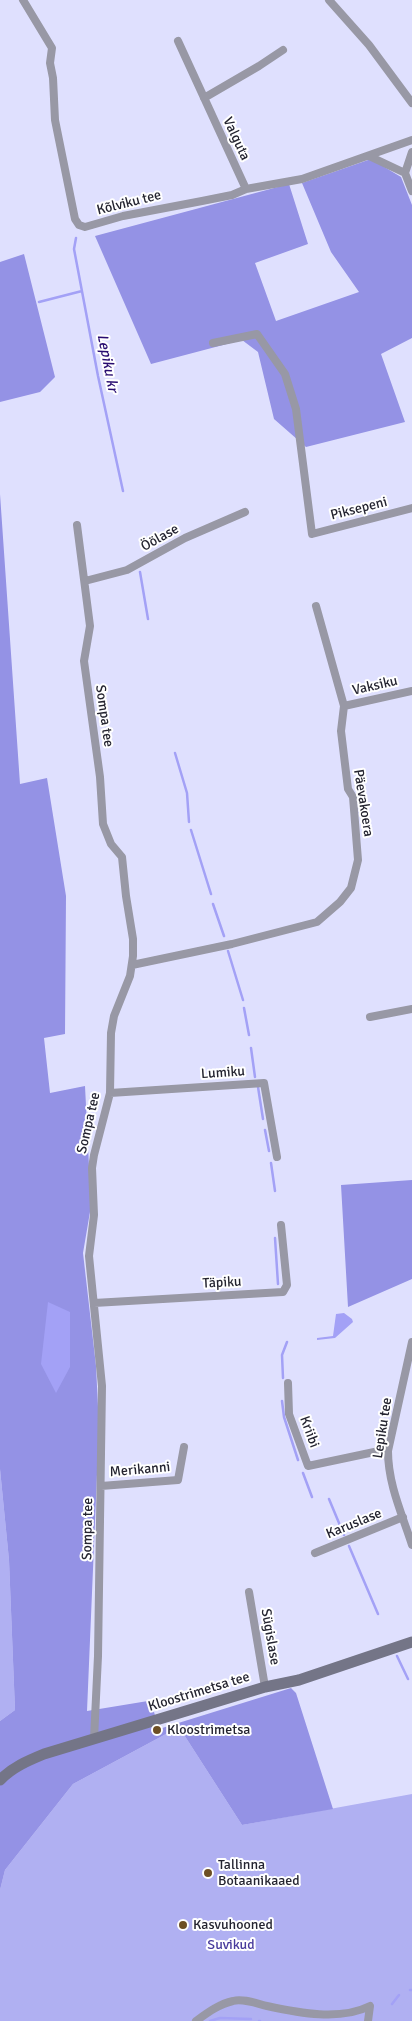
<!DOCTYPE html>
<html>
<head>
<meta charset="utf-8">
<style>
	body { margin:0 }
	canvas { display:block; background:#dfe0fe }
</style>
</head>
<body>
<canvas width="412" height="2021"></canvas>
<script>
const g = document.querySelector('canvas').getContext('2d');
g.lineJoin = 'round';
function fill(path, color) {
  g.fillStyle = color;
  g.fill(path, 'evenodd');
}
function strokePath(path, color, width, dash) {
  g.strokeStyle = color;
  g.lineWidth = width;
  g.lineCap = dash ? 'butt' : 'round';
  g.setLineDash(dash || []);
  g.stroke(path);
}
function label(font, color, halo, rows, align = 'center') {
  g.font = font + ' Signika,sans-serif';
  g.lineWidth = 4;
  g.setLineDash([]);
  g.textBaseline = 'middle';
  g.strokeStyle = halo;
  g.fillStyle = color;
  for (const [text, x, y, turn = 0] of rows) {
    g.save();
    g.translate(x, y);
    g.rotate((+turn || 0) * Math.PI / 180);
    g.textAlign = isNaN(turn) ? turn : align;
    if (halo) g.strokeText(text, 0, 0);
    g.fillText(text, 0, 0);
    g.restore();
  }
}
const green = new Path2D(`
	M0 1469 9 1560 15 1710 0 1721Z
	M179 1727 242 1825 412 1794V2021H0V1890L5 1870 73 1784Z`);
const forest = new Path2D(`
	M371 159 401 177 412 205V338L381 354 405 422 306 447 274 419 258 352 242 340 151 364 95 236 289 184 308 244 255 263 276 321 359 292 331 252 302 183Z
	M24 254 55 377 40 392 0 402V262Z
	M0 494 20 784 47 778 66 896 65 1034 44 1038 50 1093 85 1086 91 1206 83 1253 96 1366 99 1427 87 1711 154 1700V1712L159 1729 291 1688 296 1693 333 1809 242 1825 179 1727 73 1784 5 1870 0 1890V1721L15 1710 9 1560 0 1469Z
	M412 1180V1279L348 1307 341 1185Z`);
const water = new Path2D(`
	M48 1302 70 1312V1367L56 1393 41 1364Z
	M344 1313 352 1319 353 1322 335 1338 317 1340V1338L333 1336 336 1314Z`);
const stream = new Path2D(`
	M76 238 74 249 98 376 123 491
	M39 302 82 291
	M140 572 148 619
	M175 753 187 793 189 822
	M191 830 211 894
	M213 904 224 936
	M228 951 243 1000
	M244 1008 249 1035
	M251 1048 255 1077
	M258 1087 263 1119
	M265 1130 269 1151
	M271 1163 275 1191
	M275 1238 278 1284
	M283 1378 282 1355 287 1342
	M282 1401 284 1417 298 1460
	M303 1473 312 1497
	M329 1499 344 1535
	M349 1546 378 1614
	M397 1656 408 1679
	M410 1990H412
	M392 2004 399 1995
	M210 2021 220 2018 251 2019
	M259 2021H260`);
const street = new Path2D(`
	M23 0 52 48 50 63 53 78 55 120 75 219 79 225 85 227 123 216 202 201 232 195 246 189 302 179 412 140
	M329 0 369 45 412 103
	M178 41 246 189
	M204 98 259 66 283 50
	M412 152 405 173 412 191
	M369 156 405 173
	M213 343 257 334 285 374 296 409 312 534 412 508
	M77 525 90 626 84 661 100 777 103 824 111 844 122 857 126 896 133 939V956L130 976 114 1016 111 1033 110 1093 94 1155 92 1168 94 1215 89 1256 102 1386 98 1656 94 1739
	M85 581 127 570 185 538 245 512
	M344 706 412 691
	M132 965 232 944 317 922 340 902 351 888 358 860 353 797 348 789 341 731 344 706 316 606
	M370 1017 412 1009
	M110 1093 264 1083 277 1157
	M94 1303 283 1292 287 1285 281 1225
	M412 1342 388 1451C388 1484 402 1514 412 1545
	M288 1383 289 1414 308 1466 379 1451H388
	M101 1486 178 1480 184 1447
	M315 1553 403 1517
	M249 1592 265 1687
	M196 2021C207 2013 219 2004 233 2001 243 1998 258 2004 267 2006 299 2013 340 2021 370 2006L368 2021`);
const secondary = new Path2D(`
	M0 1780C13 1767 27 1761 44 1754L265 1687 299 1680 412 1642`);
const markers = [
	[157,1730,5,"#6d4f24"],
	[208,1873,5,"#6d4f24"],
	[183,1925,5,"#6d4f24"]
];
const streetNames = [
	["Valguta",236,139,65],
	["Kõlviku tee",129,203,-14],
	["Piksepeni",359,509,-14],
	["Öölase",160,538,-29],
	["Vaksiku",375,686,-13],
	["Sompa tee",104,716,82],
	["Päevakoera",363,803,81],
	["Lumiku",223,1073,-4],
	["Sompa tee",89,1123,-77],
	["Täpiku",222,1283,-3],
	["Lepiku tee",383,1428,-81],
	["Kriibi",309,1432,70],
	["Merikanni",140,1470,-5],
	["Karuslase",354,1524,-22],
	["Sompa tee",88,1529,-89],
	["Sügislase",270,1637,80],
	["Kloostrimetsa tee",199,1692,-17]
];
const poiNames = [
	["Kloostrimetsa",167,1730],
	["Tallinna",218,1865],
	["Botaanikaaed",218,1881],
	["Kasvuhooned",193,1925]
];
const parkNames = [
	["Suvikud",231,1945]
];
const waterNames = [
	["Lepiku kr",107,363,79]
];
fill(green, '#b0b0f2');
fill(forest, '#9492e5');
fill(water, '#a3a1f6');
strokePath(stream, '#a3a1f6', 2.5);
strokePath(street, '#9898a5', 8);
strokePath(secondary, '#747587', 11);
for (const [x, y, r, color] of markers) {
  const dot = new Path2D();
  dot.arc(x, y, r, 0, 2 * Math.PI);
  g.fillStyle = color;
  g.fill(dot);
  strokePath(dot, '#fff', 2);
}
label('14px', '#242430', '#fff', streetNames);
label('14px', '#242430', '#fff', poiNames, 'left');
label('14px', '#483b9c', '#fff', parkNames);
label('italic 15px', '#280c70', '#fff', waterNames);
</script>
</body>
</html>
